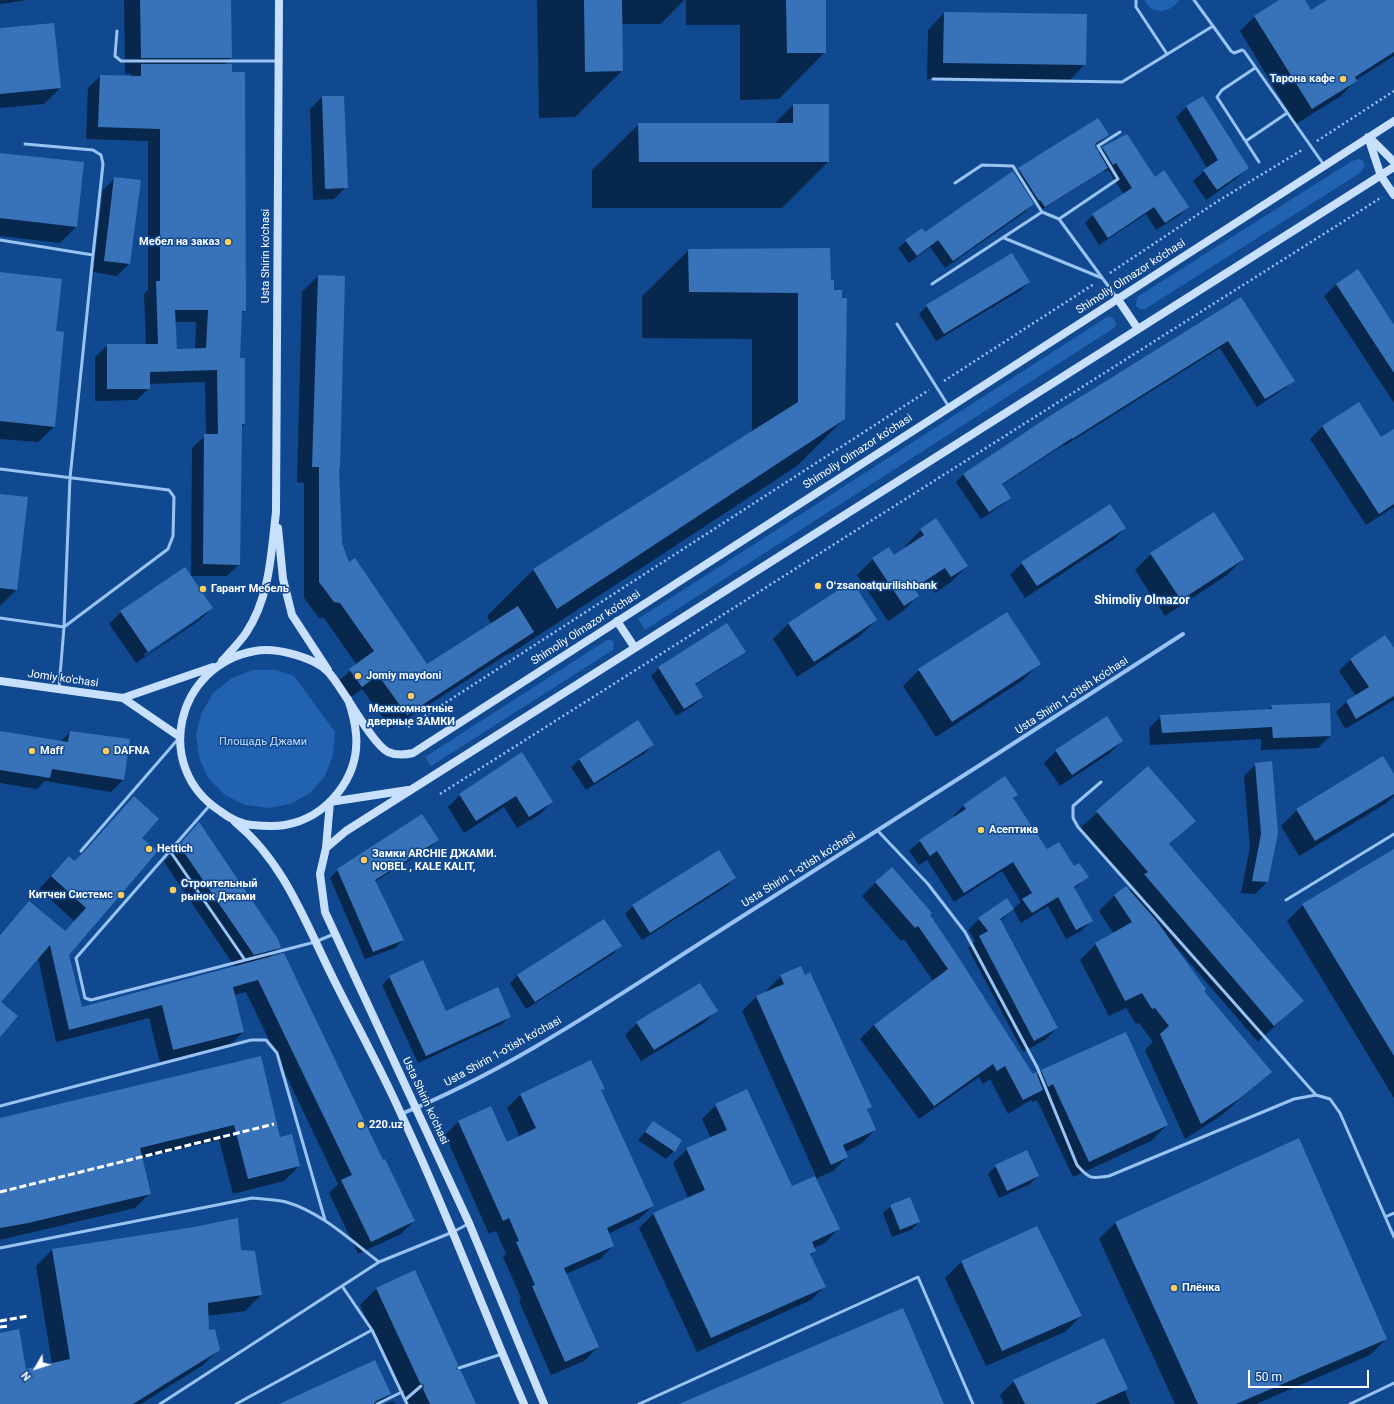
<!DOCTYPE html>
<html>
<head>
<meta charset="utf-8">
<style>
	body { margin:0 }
	#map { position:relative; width:1394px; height:1404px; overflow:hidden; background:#104990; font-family:Roboto,sans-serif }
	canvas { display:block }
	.north { position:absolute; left:16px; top:1348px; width:40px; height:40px; -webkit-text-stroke:3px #104990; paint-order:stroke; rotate:231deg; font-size:11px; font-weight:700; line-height:16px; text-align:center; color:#fff }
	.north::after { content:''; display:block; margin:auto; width:14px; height:18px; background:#fff; clip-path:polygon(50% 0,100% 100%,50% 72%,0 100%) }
	.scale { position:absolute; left:1248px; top:1370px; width:121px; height:18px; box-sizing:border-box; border:2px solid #fff; border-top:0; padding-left:5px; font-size:12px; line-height:14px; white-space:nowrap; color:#fff; -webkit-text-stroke:3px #104990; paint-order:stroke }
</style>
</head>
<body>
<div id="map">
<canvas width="1394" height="1404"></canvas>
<div class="north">N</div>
<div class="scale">50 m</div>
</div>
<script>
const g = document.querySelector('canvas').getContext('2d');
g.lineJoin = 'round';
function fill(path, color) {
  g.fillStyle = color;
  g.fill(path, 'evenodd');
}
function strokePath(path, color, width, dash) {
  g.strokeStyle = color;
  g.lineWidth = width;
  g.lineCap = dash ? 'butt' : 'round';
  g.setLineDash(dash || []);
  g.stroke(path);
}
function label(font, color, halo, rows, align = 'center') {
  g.font = font + ' Roboto,sans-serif';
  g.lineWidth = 3;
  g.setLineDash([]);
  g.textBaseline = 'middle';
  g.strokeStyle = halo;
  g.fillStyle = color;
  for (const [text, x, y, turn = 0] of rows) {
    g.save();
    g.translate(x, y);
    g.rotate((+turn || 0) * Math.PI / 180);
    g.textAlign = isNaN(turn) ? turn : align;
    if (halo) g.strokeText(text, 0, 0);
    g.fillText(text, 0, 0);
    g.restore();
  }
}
const green = new Path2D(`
	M1144 0H1179C1172 10 1163 13 1151 9Z
	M1359 159 1362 160 1365 166 1360 173 1145 309H1140L1136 306 1137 297 1352 161Z
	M1107 317C1112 316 1115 318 1116 324L1114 328 645 630 638 619Z
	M607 640H611L614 642 613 650 431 766 425 757Z
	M253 670H276L294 676 335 732 333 755 325 776 310 793 290 804 268 808 245 805 225 795 208 778 199 757 196 734 202 712 214 692 232 678Z`);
const shadow = new Path2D(`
	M0 0H28L0 4Z
	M124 0H230L231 58 224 65 245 310 241 315 239 359 244 424 241 427 239 564 227 576H191L192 448 206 435 205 382 149 384V388L137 400 95 401V357L108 345H146L144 294 148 290V141L86 139 88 88 100 76 129 77 132 74H125ZM175 322H196L195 349 176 350Z
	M537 0H684L661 24H621L622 71 575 117 539 118Z
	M686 0H825V52L779 99 740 100V25H686Z
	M1281 0H1304L1311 11 1329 0H1394V56L1356 80 1341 96 1296 124 1240 31 1254 17Z
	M944 13 1085 64 1069 81 927 79 928 30Z
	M0 29 60 88 44 104 0 108Z
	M322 97 346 187 334 199 313 200 310 109Z
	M1203 97 1247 168 1237 178 1206 200 1193 181 1207 168 1176 117 1186 107Z
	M793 105 828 162 782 208H592V170L639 124H774Z
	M1098 119 1108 135 1095 145 1098 153 1103 148 1154 178 1187 207 1180 215 1156 230 1146 214 1099 245 1085 223 1093 215 1124 195 1108 170 1105 172 1104 171 1041 210 1036 203 1035 204 1015 172Z
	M0 154 76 227 60 243 0 236Z
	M115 178 129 264 117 276 93 272 103 190Z
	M1032 204 1025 212 945 268 930 247 909 263 898 248 906 241 925 234Z
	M689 250 830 281 844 419 797 466 510 654 509 653 391 729 362 689 346 701 334 685 357 665 324 618H319L304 598V483L297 482 302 292 318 276 344 277 338 469 341 543 349 564 427 666 491 624 487 616 533 570 752 432V339L642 338V296Z
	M1357 271 1394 327V403L1324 296 1336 285Z
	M0 273 55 332V426L38 442 0 439Z
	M1029 282 1021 290 936 341 919 314 927 306Z
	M1241 299 1293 381 1285 388 1257 407 1220 348 1064 446 1063 445 1002 485 1010 497 1002 505 981 519 956 482 964 474Z
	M1358 404 1381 439 1394 430V507L1366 525 1310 439 1322 427Z
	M0 495 16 590 0 606Z
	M1125 528 1113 540 1025 598 1010 575 1022 563Z
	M921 530 967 566 951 582 935 593 928 583 915 592 918 596 902 612 888 621 857 575 873 559 894 556 906 548 905 546Z
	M1151 554 1243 559 1227 575 1165 616 1135 570Z
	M212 608 200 620 136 663 109 624 121 612ZM200 616V618L145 656 144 654Z
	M876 620 860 636 797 677 773 639 789 623Z
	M1385 636 1394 659V700L1345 729 1336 712 1346 702 1356 696 1339 671 1350 660Z
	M744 651 736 659 695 685 702 697 694 705 676 716 651 676 659 668Z
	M1039 664 1023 680 936 737 903 686 919 670Z
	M1272 706 1330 736 1318 748 1261 750V739L1150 745 1149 728 1161 716 1268 710Z
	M638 722 653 745 645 753 586 790 571 767 579 760Z
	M0 732 60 742 70 732 123 780 111 792 45 781 37 789 0 783Z
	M1122 741 1110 753 1060 786 1044 763 1056 751Z
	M522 754 552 802 540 814 517 828 504 807 464 833 448 807 460 795Z
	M1256 764 1267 882 1255 894 1241 893 1250 847 1244 776Z
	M1148 768 1194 821 1169 845 1302 1001 1258 1042 1177 948 1176 949 1203 991 1270 1072 1222 1115 1185 1139 1145 1050 1153 1042 1139 1023 1136 1024 1126 1008 1109 1016 1080 960 1096 944 1114 934 1099 911 1114 896 1129 890 1132 888 1080 828Z
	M1394 776V796L1385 804 1299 856 1281 826 1297 810Z
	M1005 778 1017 795 1012 799 1047 851 1059 843 1074 868 1079 864 1087 877 1074 889 1091 921 1081 931 1066 939 1048 906 1021 923 1013 909 1000 921 1057 1028 1045 1040 1023 1052 968 948 975 941 968 930 979 919 1006 900 1013 909 1021 902 1002 871 954 902 927 860 919 865 909 851 920 841 955 817 954 815 964 805Z
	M134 797 140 839 68 955 81 1008 235 967 164 862 199 824 280 947 269 958 382 1161 414 1221 401 1234 358 1254 329 1193 338 1184 246 992 234 995 243 1032 230 1045 160 1062 149 1018 56 1042 38 958 0 1002V1036V934L29 902 64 932 74 921 39 889 69 857 74 862 77 860Z
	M437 840 430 848 374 882 403 940 395 948 365 959 330 878 338 870Z
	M1394 850V1098L1287 921 1303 905Z
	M735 878 727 886 642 940 625 914 633 906Z
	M876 882 929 915 1032 1075 1036 1076 1042 1071 1167 1125 1151 1141 1073 1177 1037 1100 1032 1102 1031 1100 1008 1114 990 1079 983 1084 979 1077 919 1119 860 1039 874 1025 933 981 904 939 901 941 862 896Z
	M620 946 613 954 526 1009 510 983 518 975Z
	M781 976 870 1107 866 1111 875 1130 861 1144 845 1152 847 1157 833 1171 815 1179 838 1229 825 1243 814 1248 815 1251 810 1256 825 1286 811 1300 697 1352 639 1228 653 1214 688 1198 673 1163 687 1149 711 1138 702 1119 716 1105 792 1188 816 1176 742 1011 756 997 767 992 766 991Z
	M390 977 445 1012 510 1016 502 1024 418 1063 382 985Z
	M716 1011 704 1023 641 1061 625 1035 637 1023Z
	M260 1057 280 1138 299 1166 284 1181 233 1194 219 1140 142 1158 150 1193 135 1208 0 1240V1119Z
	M590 1061 603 1089 601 1091 653 1206 639 1219 608 1234 613 1246 600 1259 566 1274 598 1347 584 1361 551 1375 519 1301 521 1298 503 1257 506 1254 496 1231 489 1234 445 1135 458 1122 490 1108 507 1143 520 1137 507 1108 520 1095Z
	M653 1122 674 1151 666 1159 638 1140Z
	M1298 1139 1386 1339 1370 1355 1256 1404H1175L1099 1239 1115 1223Z
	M996 1166 1038 1176 1030 1184 999 1198 988 1174Z
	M891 1206 919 1222 911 1230 892 1237 883 1213Z
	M1036 1227 1081 1316 1065 1332 986 1366 945 1278 961 1262Z
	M52 1250 240 1251 261 1295 245 1311 207 1316 208 1331 219 1349 203 1365 141 1404H0V1334L25 1370 52 1364 36 1266Z
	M414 1272 455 1370 475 1404H407L408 1401 404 1399 360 1305 376 1289Z
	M1014 1381 1127 1389 1125 1391 1130 1404H1004L1000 1395Z
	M390 1394 380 1404H281Z
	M393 1401 395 1404H386Z`);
const building = new Path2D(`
	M140 0H231L232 58H141Z
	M584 0H622L623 71 585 72Z
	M786 0H826V53H787Z
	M1279 0H1305L1311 10 1327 0H1394V52L1355 77 1357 81 1312 109 1254 16Z
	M944 12 1087 14 1086 65 943 63Z
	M54 23 61 88 0 94V28Z
	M141 64H232V72H245L246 311H242L240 358H245V424H242L240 565 203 564 204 434H218L217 370 150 372V389H107V344H158L156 281H160V129L98 127 100 75 141 76ZM175 310H208L206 348 177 349Z
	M322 96H344L348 188 325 189Z
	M1203 96 1249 168 1217 190 1203 170 1218 160 1186 106Z
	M793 104H829V162H639L638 123H793Z
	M1098 118 1109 135 1096 143 1095 146 1108 168 1045 207 1040 200 1039 201 1018 168Z
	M1127 134 1155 177 1164 170 1189 207 1165 223 1154 207 1108 238 1092 214 1132 188 1116 163 1113 165 1102 147Z
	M0 153 84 162 77 227 0 218Z
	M1013 171 1034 204 953 261 938 240 917 256 905 240 922 228 925 232Z
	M114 177 141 180 130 264 104 261Z
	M830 248 831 280H834V290H842V298H847L845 419 557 609 533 569 798 402V293L689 292 688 249Z
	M1012 253 1030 282 944 334 926 305Z
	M1358 269 1394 325V373L1336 284Z
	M0 272 62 279 56 331 64 332 55 427 0 421Z
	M318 275 345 276 340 468H339L342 543 349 562 355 558 427 664 518 606 534 632 407 715 378 675 362 687 349 669 374 651 340 603 334 602 319 582V467H312Z
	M1241 297 1295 381 1265 399 1228 341 1072 439V438L1002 484 1011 498 989 512 963 474 1045 419Z
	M1359 402 1381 437 1394 429V504L1379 514 1322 426Z
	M0 494 28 497 17 590 0 588Z
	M1110 504 1126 528 1037 586 1021 562Z
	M1214 512 1244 559 1181 600 1150 553Z
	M936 518 968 566 951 577 945 568 914 588 919 596 904 606 872 558 889 547 894 555 924 535 920 529Z
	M185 567 213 608 148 652 120 611Z
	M852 581 877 620 814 662 788 623Z
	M1007 612 1041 664 952 722 918 669Z
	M727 623 746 652 695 684 703 697 684 709 658 667Z
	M1385 635 1394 648V696L1356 719 1346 701 1369 687 1350 659Z
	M1330 703 1331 736 1273 738 1272 727 1162 733 1160 715 1272 709 1271 705Z
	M1107 716 1123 741 1072 775 1055 750Z
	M638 720 654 745 594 783 579 759Z
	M0 731 68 742 70 731 130 739 124 780 52 769 50 778 0 770Z
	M522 752 553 802 529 817 516 796 476 821 459 794Z
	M1383 756 1394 774V794L1315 841 1296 809Z
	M1272 761 1278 833 1268 882 1252 881 1261 834 1255 763Z
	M1148 766 1196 821 1169 844 1304 1001 1274 1026 1144 874 1148 872 1096 811Z
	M1005 776 1018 795 1013 798 1047 849 1059 842 1074 866 1079 863 1089 877 1074 887 1093 921 1076 930 1058 897 1032 913 1022 899 1032 893 1013 862 964 893 937 851 930 856 919 840 966 809 963 805Z
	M134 796 159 819 142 838 158 851 69 955 82 1007 284 953 383 1160 385 1159 415 1221 371 1242 341 1180 352 1175 258 980 233 987 244 1032 173 1050 162 1005 69 1030 50 945 1 1002 18 1016 0 1037V935L29 901 65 931 86 908 51 876 69 856 74 861 83 853Z
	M422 814 439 840 375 880 404 940 373 952 337 869Z
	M199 822 278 939 281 948 254 955 179 845Z
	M1394 849V1056L1302 904Z
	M719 850 736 878 650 933 632 905Z
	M892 867 932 913 930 915 955 952 1033 1074 1036 1072 1043 1090 1023 1100 1005 1066 997 1071 993 1064 934 1106 874 1025 948 969 918 926 915 928 875 882Z
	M1126 886 1156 920 1206 989 1204 991 1272 1072 1239 1099 1201 1124 1160 1034 1169 1026 1155 1008 1152 1009 1142 993 1125 1001 1095 943 1132 922 1114 895Z
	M1007 898 1014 909 1000 919 1058 1028 1034 1041 979 936 988 931 978 918Z
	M604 919 622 946 535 1002 517 975Z
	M423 960 446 1011 498 987 511 1017 426 1056 389 976Z
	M801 966 805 975 810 972 872 1107 867 1109 876 1130 843 1145 848 1157 831 1165 756 996 784 984 780 975Z
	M700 983 718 1011 654 1050 636 1022Z
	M1126 1032 1168 1125 1089 1162 1053 1084 1048 1087 1041 1070Z
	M261 1056 280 1137 292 1134 300 1166 248 1179 234 1125 140 1148 151 1194 28 1223 0 1228V1118Z
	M591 1060 605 1089 601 1090 654 1206 607 1228 614 1246 564 1268 599 1347 565 1362 532 1286 535 1285 516 1242 519 1241 509 1218 503 1221 458 1121 491 1106 507 1142 536 1128 520 1094Z
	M747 1089 792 1186 815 1176 840 1229 812 1242 816 1251 810 1254 826 1287 711 1338 653 1213 705 1190 686 1148 727 1130 715 1104Z
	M653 1121 682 1140 675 1152 645 1132Z
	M1299 1138 1387 1339 1236 1404H1198L1115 1222Z
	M1027 1150 1039 1176 1007 1191 995 1165Z
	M910 1197 920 1222 900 1230 890 1205Z
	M238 1218 241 1250 255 1251 262 1295 208 1303 209 1330 215 1329 220 1350 133 1404H0V1333L19 1329 26 1369 70 1359 52 1249 194 1227Z
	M1037 1226 1082 1316 1002 1351 961 1261Z
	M415 1270 458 1365 456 1369 461 1371 476 1404H430L423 1389 424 1385 420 1383 376 1288Z
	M903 1308 944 1404H679Z
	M1104 1338 1128 1389 1095 1404H1025L1013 1380Z
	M375 1360 391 1394 376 1401 374 1404H279Z`);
const path = new Path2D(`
	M1317 141 1394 91
	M1110 273 1218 201 1302 150
	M944 381 1094 284
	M408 727 929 390
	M440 794 1382 197`);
const lane = new Path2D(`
	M1136 0V7L1167 54
	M1194 0 1213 26
	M117 31 115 56 121 61H278
	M1255 68 1222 90 1217 97 1259 162
	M933 79 1122 82 1213 26 1231 51 1234 53 1242 50 1244 51 1324 165
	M1246 141 1287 113
	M25 144 93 150 101 155 103 164 93 255
	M955 183 982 165 1013 166 1042 212
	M1004 238 1102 278
	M0 240 93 255 70 478 64 627 0 618
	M932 284 1042 212 1059 219
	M1117 298 1059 219 1118 179 1098 146 1120 132
	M897 324 949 407
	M0 469 169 490 174 497 173 536 168 549 64 627 59 688
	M1101 782 1073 806V818L1078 827 1316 1095
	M210 805 76 958 85 998 91 1000 315 942 334 934
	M878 831 928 884 965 932 1037 1067 1077 1165C1089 1179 1091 1179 1109 1176L1294 1099 1316 1095 1330 1099 1340 1113 1394 1237
	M81 851 179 738
	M170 851 245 960
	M1286 900 1394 834
	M0 1106 251 1040H266L277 1053 325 1220
	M1385 1217 1394 1213
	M0 1248 252 1198C263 1199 275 1199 286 1202 321 1212 350 1240 379 1262
	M342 1286 372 1330
	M459 1368 502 1354
	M405 1400 421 1386
	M160 1404 379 1262 453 1232 468 1224
	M236 1404 372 1330 407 1404
	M377 1404 402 1392
	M639 1404 918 1277 973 1404
	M1350 1404 1394 1383`);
const street = new Path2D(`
	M401 1114C512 1069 612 999 713 935 870 836 1027 735 1183 634`);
const secondary = new Path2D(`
	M1368 137 1381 176 1394 195
	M1370 138 1394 162
	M1117 298 1138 329
	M278 528 283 579 292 615 328 670
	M617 621 635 648
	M222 661C230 652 239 643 246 633 270 597 271 554 276 512L279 0
	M0 681 123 698 180 737
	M123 698 213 667
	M348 699C352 711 355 721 356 734 360 777 327 818 285 825 274 827 263 826 252 825 240 824 229 818 220 811 152 767 176 665 255 651 275 647 316 657 330 674 344 690 372 744 388 752 397 756 405 755 413 753L1394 121
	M408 790 330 802 326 848 320 874 325 912 469 1223 544 1404
	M235 822C286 864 306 925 335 982 357 1026 381 1069 401 1114 446 1209 482 1308 524 1404
	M326 848 346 831 1394 167`);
const rail = new Path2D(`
	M0 1192 274 1124
	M0 1321 28 1316
	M0 1327 9 1326`);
const markers = [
	[1343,79,4,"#ffce5c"],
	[228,242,4,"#ffce5c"],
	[818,586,4,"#ffce5c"],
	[203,589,4,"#ffce5c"],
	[358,676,4,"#ffce5c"],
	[411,696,4,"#ffce5c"],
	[32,751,4,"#ffce5c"],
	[106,751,4,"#ffce5c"],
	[981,830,4,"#ffce5c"],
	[149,849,4,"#ffce5c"],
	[364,860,4,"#ffce5c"],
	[173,890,4,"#ffce5c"],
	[121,895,4,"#ffce5c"],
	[361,1125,4,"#ffce5c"],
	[1174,1288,4,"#ffce5c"]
];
const poiNames = [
	["Тарона кафе",1335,79,"right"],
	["Мебел на заказ",220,242,"right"],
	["Oʻzsanoatqurilishbank",826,586],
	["Гарант Мебель",211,589],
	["Jomiy maydoni",366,676],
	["Межкомнатные",411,709,"center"],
	["дверные ЗАМКИ",411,722,"center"],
	["Maff",40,751],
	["DAFNA",114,751],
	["Асептика",989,830],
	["Hettich",157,849],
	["Замки ARCHIE ДЖАМИ.",372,854],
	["NOBEL , KALE KALIT,",372,867],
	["Строительный",181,884],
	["рынок Джами",181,897],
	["Китчен Системс",113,895,"right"],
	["220.uz",369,1125],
	["Плёнка",1182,1288]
];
const streetNames = [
	["Usta Shirin ko'chasi",266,256,-90],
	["Shimoliy Olmazor ko'chasi",1131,277,-33],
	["Shimoliy Olmazor ko'chasi",858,452,-33],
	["Shimoliy Olmazor ko'chasi",586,628,-33],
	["Jomiy ko'chasi",63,679,8],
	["Usta Shirin 1-o'tish ko'chasi",1072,696,-33],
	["Usta Shirin 1-o'tish ko'chasi",799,870,-32],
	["Usta Shirin 1-o'tish ko'chasi",503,1052,-29],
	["Usta Shirin ko'chasi",425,1101,65]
];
const parkNames = [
	["Площадь Джами",263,742]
];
const neighbourhoodNames = [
	["Shimoliy Olmazor",1142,601]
];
fill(green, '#2163b0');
fill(shadow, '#0007');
fill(building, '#3873b9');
strokePath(path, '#99c3f3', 2.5, [2, 3]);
strokePath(lane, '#99c3f3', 3);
strokePath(street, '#99c3f3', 4);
strokePath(secondary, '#c9e0fd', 8);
strokePath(rail, '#fff', 3, [7, 3]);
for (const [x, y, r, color] of markers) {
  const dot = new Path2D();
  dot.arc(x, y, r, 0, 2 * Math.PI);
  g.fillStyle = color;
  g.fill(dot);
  strokePath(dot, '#104990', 1.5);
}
label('bold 11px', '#fff', '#104990', poiNames, 'left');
label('11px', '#fff', '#104990', streetNames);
label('11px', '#c1ddfe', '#104990', parkNames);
label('bold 12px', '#fff', '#104990', neighbourhoodNames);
</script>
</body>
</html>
